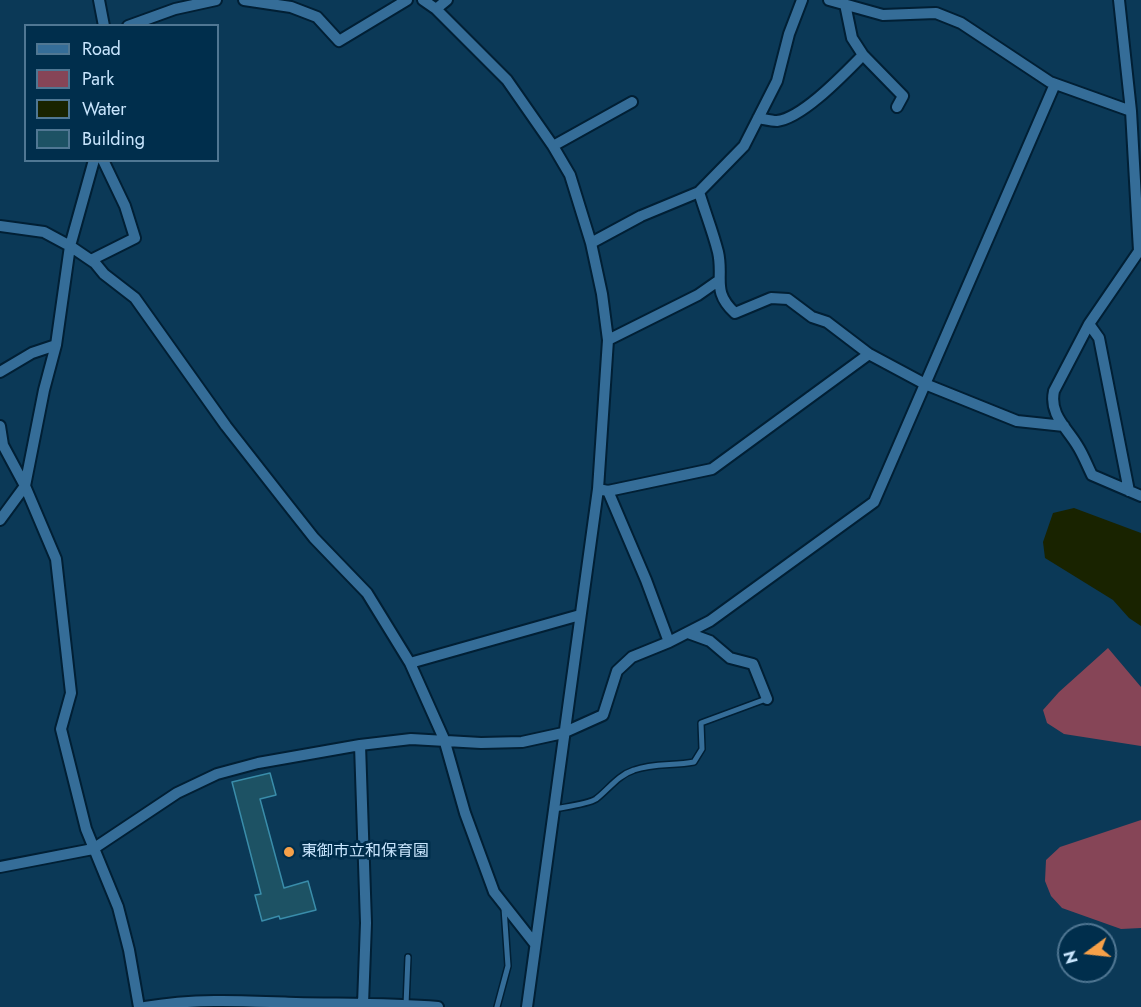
<!DOCTYPE html>
<html>
<head>
<meta charset="utf-8">
<style>
	body { margin:0 }
	#map { position:relative; width:1141px; height:1007px; overflow:hidden; background:#0b3957; font-family:Jost,sans-serif }
	canvas { display:block }
	.legend { position:absolute; left:24px; top:24px; width:195px; height:138px; box-sizing:border-box; background:#002e4c; border:2px solid #507793; margin:0; padding:8px 10px; list-style:none; font-size:18px; color:#c8e5fd }
	.legend li { display:flex; align-items:center; gap:12px; height:30px }
	.legend b { width:30px; border:2px solid #507793 }
	.north { position:absolute; left:1057px; top:923px; width:60px; height:60px; box-sizing:border-box; background:#002e4c; border:2px solid #507793; border-radius:50%; rotate:255deg; font-size:16px; font-weight:700; line-height:24px; text-align:center; color:#c8e5fd }
	.north::after { content:''; display:block; margin:auto; width:21px; height:27px; background:#f7a149; clip-path:polygon(50% 0,100% 100%,50% 72%,0 100%) }
</style>
</head>
<body>
<div id="map">
<canvas width="1141" height="1007"></canvas>
<ul class="legend">
<li><b style="height:8px;background:#356d98"></b>Road</li>
<li><b style="height:16px;background:#864557"></b>Park</li>
<li><b style="height:16px;background:#192300"></b>Water</li>
<li><b style="height:16px;background:#1d5264"></b>Building</li>
</ul>
<div class="north">N</div>
</div>
<script>
const g = document.querySelector('canvas').getContext('2d');
g.lineJoin = 'round';
function fill(path, color) {
  g.fillStyle = color;
  g.fill(path, 'evenodd');
}
function strokePath(path, color, width, dash) {
  g.strokeStyle = color;
  g.lineWidth = width;
  g.lineCap = dash ? 'butt' : 'round';
  g.setLineDash(dash || []);
  g.stroke(path);
}
function label(font, color, halo, rows, align = 'center') {
  g.font = font + ' Jost,"Noto Sans JP",sans-serif';
  g.lineWidth = 6;
  g.setLineDash([]);
  g.textBaseline = 'middle';
  g.strokeStyle = halo;
  g.fillStyle = color;
  for (const [text, x, y, turn = 0] of rows) {
    g.save();
    g.translate(x, y);
    g.rotate((+turn || 0) * Math.PI / 180);
    g.textAlign = isNaN(turn) ? turn : align;
    if (halo) g.strokeText(text, 0, 0);
    g.fillText(text, 0, 0);
    g.restore();
  }
}
const green = new Path2D(`
	M1108 648 1141 687V746L1064 734 1047 723 1043 710 1059 692Z
	M1141 820V928L1121 929 1062 908 1051 896 1045 881 1046 860 1060 847Z`);
const water = new Path2D(`
	M1074 508 1141 533V626L1129 618 1113 600 1045 558 1043 542 1053 513Z`);
const building = new Path2D(`
	M270 773 276 795 260 799 284 888 308 881 316 910 280 919 279 916 262 921 255 895 261 894 232 782Z`);
const lane = new Path2D(`
	M555 809C565 807 588 804 596 799 608 790 618 775 634 770 654 763 674 766 694 762L702 749 701 723 766 699
	M406 1005 408 957
	M497 1007 508 966 504 908`);
const street = new Path2D(`
	M99 0 104 26
	M244 0 291 7 317 17 339 41 407 0
	M423 0 436 9 507 80 553 146 570 175 591 243 602 294 608 340 598 489 527 1007
	M829 0 883 15 936 13 961 23 1050 82 1131 111
	M1119 0 1131 111 1139 251 1089 324 1054 391C1049 414 1066 427 1077 445 1083 454 1087 465 1092 475L1141 496
	M845 4 852 38 863 55 903 96 897 107
	M436 9 447 0
	M128 26 175 9 216 0
	M758 118C764 119 771 121 777 121 803 118 845 73 863 55
	M553 146 632 102
	M699 192C705 212 713 232 718 252 724 278 711 291 735 313L771 298 788 299 812 317 827 322 869 354 925 384 1017 421 1064 426
	M0 226 44 232 70 246 95 263 104 274 135 298 226 426 284 500 314 538 367 593 410 663 444 739 465 813 494 892 535 944
	M591 243 641 216 699 192 744 146 777 81 789 34 802 0
	M91 260 135 238 125 206 103 160
	M1089 324 1099 338 1129 491
	M608 340 698 295 718 281
	M0 372 32 353 56 345
	M0 426 3 445 25 486 56 559 71 693 61 729 86 829 118 907 129 950 139 1007
	M598 489 608 491 712 469 869 354
	M608 491 646 580 669 642
	M0 520 25 486 44 390 56 345 70 246 94 160
	M688 633 710 641 730 658 753 664 767 699
	M410 663 580 615
	M360 745 366 923 363 1004
	M0 867 93 849 177 793 217 774 258 763 360 745 411 739 481 743 522 742 563 733 603 715 617 671 632 657 669 642 710 621 874 502 1055 84
	M145 1007C195 998 246 1001 296 1003 343 1004 391 1003 438 1007`);
const markers = [
	[289,852,6,"#f7a149"]
];
const poiNames = [
	["東御市立和保育園",301,852]
];
fill(green, '#864557');
fill(water, '#192300');
fill(building, '#1d5264');
strokePath(building, '#3a8daa', 1.5);
strokePath(lane, '#011f34', 8);
strokePath(street, '#011f34', 14);
strokePath(lane, '#356d98', 5);
strokePath(street, '#356d98', 10);
for (const [x, y, r, color] of markers) {
  const dot = new Path2D();
  dot.arc(x, y, r, 0, 2 * Math.PI);
  g.fillStyle = color;
  g.fill(dot);
  strokePath(dot, '#002e4c', 2);
}
label('16px', '#c8e5fd', '#002e4c', poiNames, 'left');
</script>
</body>
</html>
